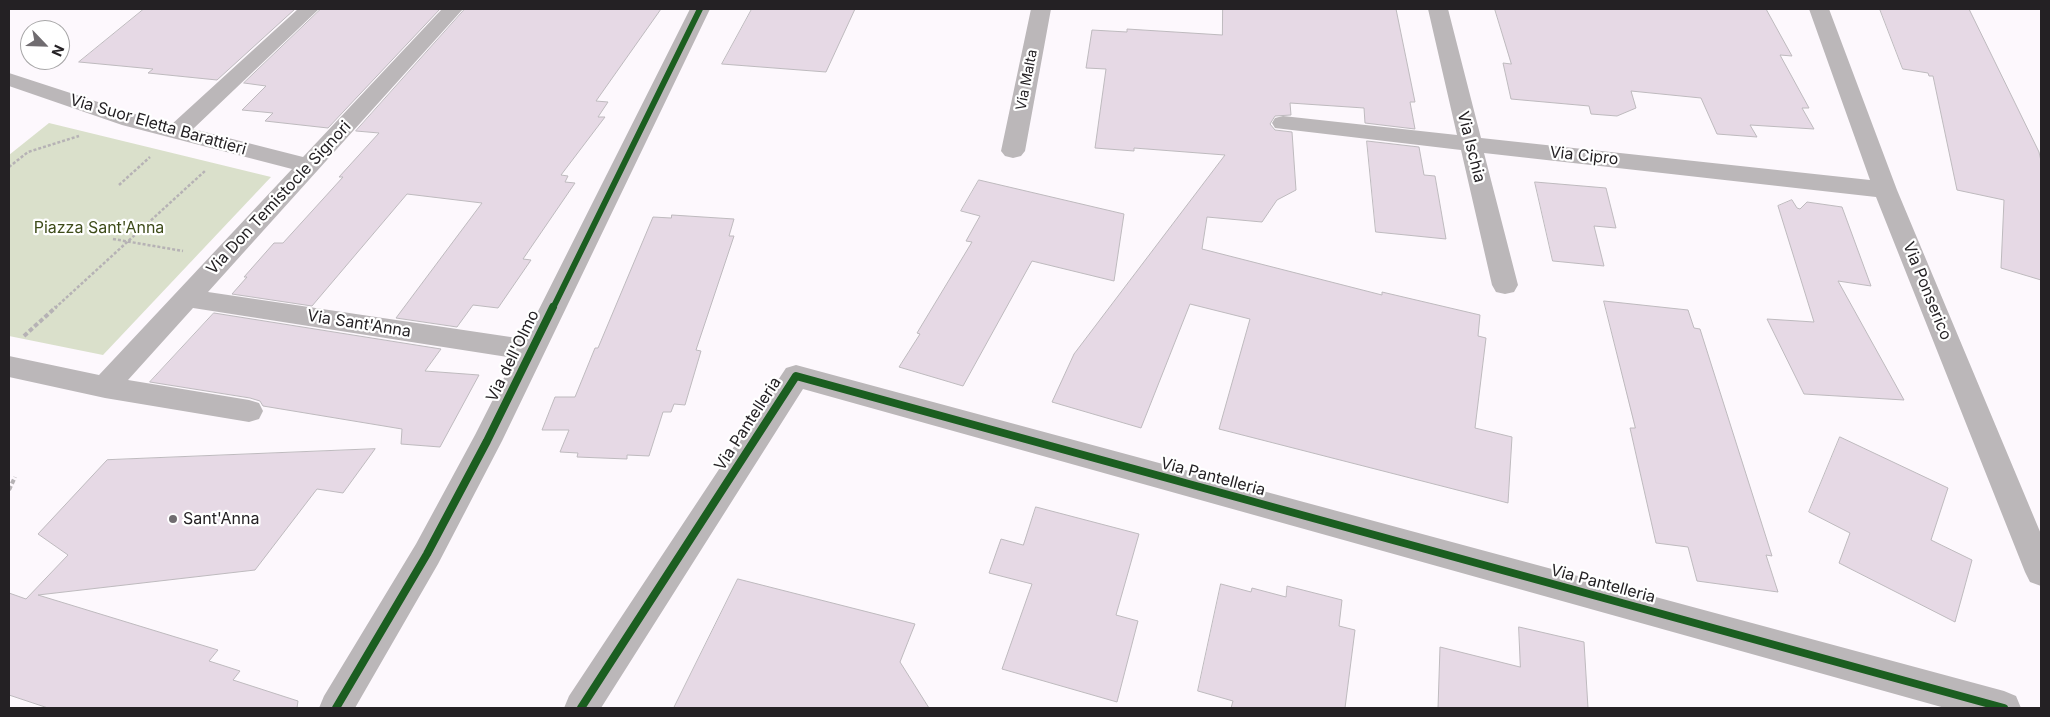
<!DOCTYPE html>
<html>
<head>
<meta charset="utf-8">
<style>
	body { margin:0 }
	#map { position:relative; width:2050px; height:717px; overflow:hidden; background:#fdf8fd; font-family:Inter,sans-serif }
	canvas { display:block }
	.frame { position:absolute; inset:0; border:10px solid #242124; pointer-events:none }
	.north { position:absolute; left:20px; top:20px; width:50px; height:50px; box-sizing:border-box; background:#fff; border:1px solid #a7a6a7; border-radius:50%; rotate:114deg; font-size:14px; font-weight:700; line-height:20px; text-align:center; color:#242124 }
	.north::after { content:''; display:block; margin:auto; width:18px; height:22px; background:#706c70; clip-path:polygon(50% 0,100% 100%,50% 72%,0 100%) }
</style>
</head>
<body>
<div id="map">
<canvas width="2050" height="717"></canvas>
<div class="frame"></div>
<div class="north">N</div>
</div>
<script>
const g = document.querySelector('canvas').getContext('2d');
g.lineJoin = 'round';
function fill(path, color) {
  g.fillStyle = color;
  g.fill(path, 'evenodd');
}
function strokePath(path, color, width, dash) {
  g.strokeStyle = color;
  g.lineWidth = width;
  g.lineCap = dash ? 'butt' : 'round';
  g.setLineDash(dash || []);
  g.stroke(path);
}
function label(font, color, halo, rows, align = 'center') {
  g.font = font + ' Inter,sans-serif';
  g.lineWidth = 4.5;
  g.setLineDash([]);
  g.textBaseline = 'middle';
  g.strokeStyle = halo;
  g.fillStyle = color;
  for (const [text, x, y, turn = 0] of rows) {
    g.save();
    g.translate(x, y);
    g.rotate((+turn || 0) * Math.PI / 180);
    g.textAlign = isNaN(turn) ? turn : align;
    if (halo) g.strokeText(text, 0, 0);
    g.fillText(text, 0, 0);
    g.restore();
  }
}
const green = new Path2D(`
	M49 123 271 177 103 355 9 336V155Z`);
const building = new Path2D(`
	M144 9H295L217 80 148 73 153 69 79 62Z
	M321 9H440L328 128 265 121 273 113 242 110 266 86 244 83Z
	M465 9H661L596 101 608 102 598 117H605L561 175 568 176 565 182 575 183 523 259 531 260 498 308 473 305 457 327 396 318 482 203 407 194 312 306 232 294 247 277H244L274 243H283L343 177H339L379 133 356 131Z
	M752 9H855L826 72 722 64Z
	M1223 9H1396L1415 102H1410L1415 129 1365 123 1364 108 1290 103 1291 115 1275 116 1270 124 1275 130 1292 132 1296 190 1277 200 1262 222 1207 217 1202 249 1382 295V292L1480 315 1478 336 1486 338 1475 428 1512 437 1508 503 1219 429 1250 319 1190 304 1141 428 1052 402 1074 354 1225 155 1134 148V151L1095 148 1106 69 1086 68 1092 30 1127 32V29L1222 35Z
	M1495 9H1766L1792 56 1780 55 1809 108H1802L1814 129 1750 125 1757 137 1717 134 1701 98 1631 91 1636 108 1617 116 1591 114 1589 106 1511 99 1503 63 1511 64Z
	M1880 9H1969L2039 152 2041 161V280L2001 268 2004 200 1957 190 1933 76H1929L1928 73 1903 69Z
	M1367 141 1419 147 1424 175 1435 176 1446 239 1376 232Z
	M979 180 1124 214 1114 281 1032 261 963 386 899 367 920 334 917 333 972 242 966 241 980 216 961 211Z
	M1535 182 1606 188 1616 228 1594 226 1604 266 1553 261Z
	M1792 200 1797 208 1800 209 1807 202 1842 207 1871 286 1838 281 1904 400 1804 394 1767 319 1814 322 1778 206Z
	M672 215 734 219 729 236H734L696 350 701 351 685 405 674 404 671 412H663L649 456 627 455V459L577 457 578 453 560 452 569 430H542L555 397H575L595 348H598L653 217 671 218Z
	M1604 301 1688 310 1694 328 1700 329 1772 556 1766 555 1778 592 1697 581 1688 547 1656 543 1630 428H1635Z
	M214 313 441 349 425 371 479 375 440 447 401 444 402 429 263 406 260 401 250 398 150 382Z
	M1840 437 1948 488 1931 540 1972 560 1955 622 1839 563 1850 533 1809 512Z
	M375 449 343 493 317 489 255 570 38 595 218 650 209 661 240 671 233 680 298 701 297 708H48L9 695V593L26 599 68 555 38 534 107 460Z
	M1036 507 1139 534 1116 615 1138 621 1117 702 1002 669 1032 584 989 573 1001 539 1023 545Z
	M738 579 915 624 900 662 929 708H674Z
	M1221 584 1251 592 1252 588 1286 597 1287 586 1342 600 1339 626 1355 630 1345 708H1231L1233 701 1198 691Z
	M1519 627 1584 642 1588 708H1438L1440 647 1520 667Z`);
const pathFar1 = new Path2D(`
	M9 167 28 152 79 136
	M119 185 150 157
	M113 239 183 251
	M55 308 206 170`);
const path = new Path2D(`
	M24 336 56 307
	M9 490 15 477`);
const minor = new Path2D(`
	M298 9H319L193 129 303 157 442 9H463L208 292 524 339 690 9H710L502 441 438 564 355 708H319L324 696 416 544 475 435 514 358 193 308 128 380 249 400 259 403 263 411 259 419 249 422 105 398 9 377V356L99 375 292 169 122 125 9 86V73L138 115 172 124Z
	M1031 9H1051L1025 151 1021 156 1013 158 1005 156 1001 151Z
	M1428 9H1448L1481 138 1870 180 1809 9H1829L1897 190 2041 534V586L2030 582 2025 572 1876 197 1484 153 1518 285 1514 292 1505 294 1496 292 1492 285 1461 150 1275 128 1272 123 1275 118 1283 116 1457 135Z
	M796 365 2004 691 2016 696 2021 708H1945L803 389 601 708H564L569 696 786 368Z`);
const cyclewayFar1 = new Path2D(`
	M553 308 700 9`);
const cycleway = new Path2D(`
	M336 708 427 554 487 441 553 307
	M581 708 796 376 2004 708`);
const markers = [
	[173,519,5,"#706c70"]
];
const farStreetnames = [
	["Via Malta",1027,80,-79]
];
const streetNames = [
	["Via Suor Eletta Barattieri",158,125,16],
	["Via Ischia",1471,147,76],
	["Via Cipro",1584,156,6],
	["Via Don Temistocle Signori",279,198,-47],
	["Via Ponserico",1927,291,68],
	["Via Sant'Anna",359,324,9],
	["Via dell'Olmo",513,356,-64],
	["Via Pantelleria",748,424,-57],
	["Via Pantelleria",1213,477,15],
	["Via Pantelleria",1603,584,15]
];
const parkNames = [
	["Piazza Sant'Anna",99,228]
];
const poiNames = [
	["Sant'Anna",183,519]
];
fill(green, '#dae0cb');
fill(building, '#e6d9e5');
strokePath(building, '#bebabe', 1);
strokePath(pathFar1, '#b6b2b5', 2.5, [3, 2]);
strokePath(path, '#b6b2b5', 4, [4.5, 2.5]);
fill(minor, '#bbb7b9');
strokePath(cyclewayFar1, '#1b5e20', 6);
strokePath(cycleway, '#1b5e20', 8);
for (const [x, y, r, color] of markers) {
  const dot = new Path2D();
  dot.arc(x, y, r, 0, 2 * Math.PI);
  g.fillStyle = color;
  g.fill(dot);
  strokePath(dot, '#fff', 2);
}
label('14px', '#242124', '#fff', farStreetnames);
label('16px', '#242124', '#fff', streetNames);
label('16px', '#3e4c1a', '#fff', parkNames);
label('16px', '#242124', '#fff', poiNames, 'left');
</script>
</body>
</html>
